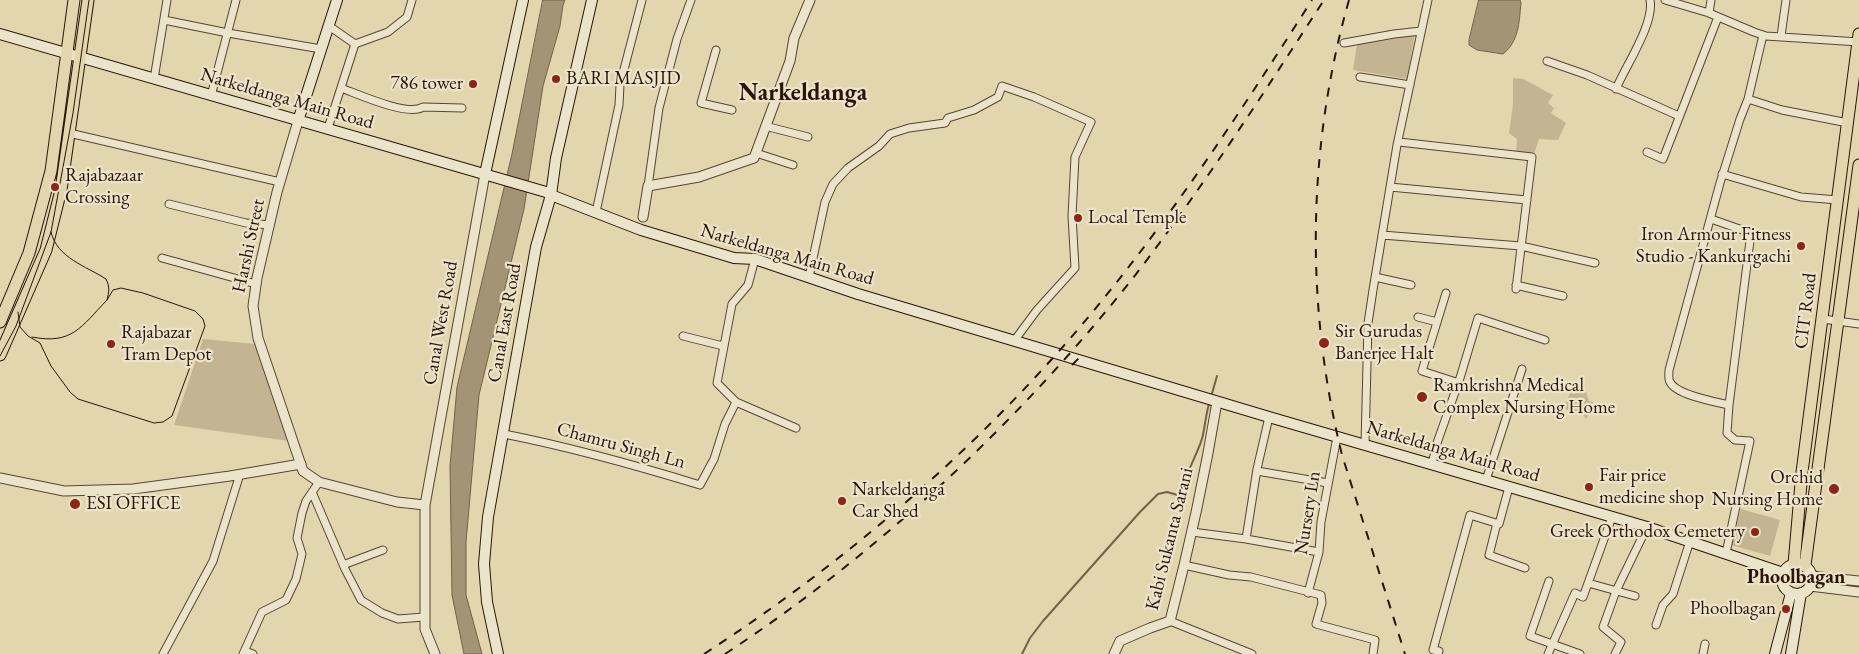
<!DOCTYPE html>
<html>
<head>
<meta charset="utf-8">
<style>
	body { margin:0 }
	canvas { display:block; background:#e2d6ae }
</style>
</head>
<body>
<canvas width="1859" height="654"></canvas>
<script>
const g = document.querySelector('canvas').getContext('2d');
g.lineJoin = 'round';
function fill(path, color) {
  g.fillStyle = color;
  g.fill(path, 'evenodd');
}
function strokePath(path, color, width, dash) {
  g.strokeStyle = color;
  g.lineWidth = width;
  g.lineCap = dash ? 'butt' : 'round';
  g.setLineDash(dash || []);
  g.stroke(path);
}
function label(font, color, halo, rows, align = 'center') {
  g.font = font + ' "EB Garamond",serif';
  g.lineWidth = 4.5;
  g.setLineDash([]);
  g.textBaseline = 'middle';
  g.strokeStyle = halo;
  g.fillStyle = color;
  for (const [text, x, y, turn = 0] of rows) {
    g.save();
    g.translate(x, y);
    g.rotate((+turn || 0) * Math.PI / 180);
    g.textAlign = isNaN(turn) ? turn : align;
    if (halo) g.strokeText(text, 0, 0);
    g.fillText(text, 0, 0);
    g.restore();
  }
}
const green = new Path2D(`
	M1415 33 1407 79 1353 70 1357 44Z
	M1513 78 1523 79 1553 95 1548 103 1554 108 1551 113 1566 123 1558 140 1539 139 1534 154 1516 153 1517 139 1509 133 1513 104Z
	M203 339 255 344 289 441 174 425Z
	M1579 389H1585L1589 401 1593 402 1588 416 1586 419 1583 415H1573L1570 409 1566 410 1565 405 1570 393 1575 394Z
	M1741 509 1780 520 1770 556 1731 545Z`);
const water = new Path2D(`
	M543 0H565L563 5 560 26 543 86 524 209 479 395 466 542V595L482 654H464L452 595 450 466 457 387 512 154Z
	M1479 0H1520L1521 3C1519 23 1519 41 1503 54L1477 50 1469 45V40Z`);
const stream = new Path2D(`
	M1211 397 1217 376
	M1022 654 1030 638 1043 621 1140 512 1158 494 1167 492 1181 496 1185 491C1183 475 1199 453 1203 435 1205 425 1206 414 1209 404`);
const minor = new Path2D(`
	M1665 0 1709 13 1754 32 1766 36 1859 42
	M1709 13 1711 0
	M164 20 228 33 321 49
	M329 26 355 44 388 32 407 17 412 0
	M1781 36 1786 0
	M1344 43 1394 34 1421 31
	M716 50 701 103 732 110
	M1547 61 1587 75 1679 116
	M1360 77 1410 85
	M154 79 167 0
	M341 88C358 94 408 117 423 107L462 108
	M1616 89C1625 67 1655 23 1650 0
	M211 96 236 0
	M1748 99 1782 110 1848 123
	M765 126 808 137
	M328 128 355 44
	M69 133 280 182
	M1399 142 1532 157 1516 289
	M1647 152 1663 159 1718 17
	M756 153 793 165
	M1722 174 1801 197 1838 200
	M648 186 659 108 677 39 691 0
	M1390 187 1527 200
	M169 204 246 223 270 225
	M596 212 619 105 620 85 642 0
	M1711 219 1751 233 1729 405
	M1382 235 1521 246 1595 263
	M162 258 256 284
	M755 259 748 285 732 304 717 383 736 402 796 428
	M809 277 825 202 833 184 848 168 879 146 890 134 909 128 945 123 948 118 974 110 998 97 1002 86 1034 97 1091 122 1075 157 1072 216 1075 268 1037 310 1014 341
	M1375 277 1411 285
	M1516 285 1563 296
	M1446 293 1422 371 1459 383
	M1418 317 1437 322
	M1823 319 1859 324
	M683 336 723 346
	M504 434C570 447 635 465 700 485L714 459 725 424 736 402
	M1365 445 1368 323 1373 290 1397 145 1428 0
	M1432 464 1437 443 1460 378 1478 318 1545 340
	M1257 471 1328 483
	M1486 480 1522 369
	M312 492 345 569 361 600 382 613 398 619 424 617
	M1497 523 1489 555 1525 568
	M1192 532 1246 539 1319 552
	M1246 539 1257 469 1269 417
	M1726 553 1750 441 1735 440 1727 433 1729 405C1716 402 1676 395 1670 382 1668 379 1669 374 1669 370L1720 183 1740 119 1748 99 1763 35
	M343 565 383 550
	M1184 565 1229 575 1251 577 1321 595 1322 603 1316 624 1375 640 1373 654
	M1549 581 1530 636 1580 654
	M1588 583 1635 596
	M1308 593 1319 552 1321 522 1337 437
	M1170 621 1252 654
	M1656 625 1663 605 1673 594 1690 541
	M245 651 253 654
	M163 654 213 561 240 474
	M243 654 262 612 286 600 296 579 302 554 297 538 302 513 306 501 319 482
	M1438 654 1439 651 1433 650 1470 515 1499 524 1509 487
	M1548 654 1575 593 1583 597 1612 517
	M1615 654 1621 642 1603 627 1616 591 1647 527
	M1703 654 1705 644`);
const tertiary = new Path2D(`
	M298 121 277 192 257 278 253 306 258 338 303 471 319 482 397 502 425 505
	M643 217 648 186 699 177 754 158 790 61 794 38 810 0
	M0 478 64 491 133 489 230 476 301 464
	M1812 576 1859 581
	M1810 586 1859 592
	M435 654 425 629V505L485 174
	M1114 654 1120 641 1150 628 1170 621C1189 549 1205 475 1217 402`);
const secondary = new Path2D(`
	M0 34 546 192 551 195 641 230 734 258 755 259 858 294 1269 417 1647 527 1783 573
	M298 121 337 0
	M485 174 523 0
	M1782 579a15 15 0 1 1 30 0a15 15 0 1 1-30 0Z
	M498 654 487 602 484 564 488 517 536 247 551 195 556 158 592 0
	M1775 654 1791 593
	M1791 654 1801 593`);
const primary = new Path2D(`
	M0 322 29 253 51 171 74 0
	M0 355 46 250 61 190 88 0
	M1794 564 1802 472 1859 34
	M1805 565 1859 165`);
const tram = new Path2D(`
	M18 312 20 327 28 336 40 343 51 366 70 392 78 399 154 423 163 422 172 416 205 326 203 319 195 311 143 293 121 288 113 290 107 300
	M32 337C72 345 81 327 107 300 109 292 110 287 106 279 86 266 57 258 51 232
	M0 356 16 326 51 232 73 113 89 0`);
const rail = new Path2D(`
	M1349 0C1307 148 1305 305 1342 455L1405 654
	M1072 365 1081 356
	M704 654C832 571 950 472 1052 359 1151 249 1232 125 1312 0
	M725 654C880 552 1018 423 1133 278 1202 189 1263 94 1324 0`);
const markers = [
	[556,79,5,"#8f2418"],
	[473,84,5,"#8f2418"],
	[55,187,5,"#8f2418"],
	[1078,218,5,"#8f2418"],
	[1801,246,5,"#8f2418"],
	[1324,343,6,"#8f2418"],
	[111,344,5,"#8f2418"],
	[1422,397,6,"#8f2418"],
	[1589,487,5,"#8f2418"],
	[1834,489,6,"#8f2418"],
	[842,501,5,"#8f2418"],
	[75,504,6,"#8f2418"],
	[1755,532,5,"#8f2418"],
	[1786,609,5,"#8f2418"]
];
const poiNames = [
	["BARI MASJID",566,79],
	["786 tower",463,84,"right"],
	["Rajabazaar",65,176],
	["Crossing",65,198],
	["Local Temple",1088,218],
	["Iron Armour Fitness",1791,235,"right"],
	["Studio - Kankurgachi",1791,257,"right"],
	["Sir Gurudas",1335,332],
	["Banerjee Halt",1335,354],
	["Rajabazar",121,333],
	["Tram Depot",121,355],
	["Ramkrishna Medical",1433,386],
	["Complex Nursing Home",1433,408],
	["Fair price",1599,476],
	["medicine shop",1599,498],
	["Orchid",1823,478,"right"],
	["Nursing Home",1823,500,"right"],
	["Narkeldanga",852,490],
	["Car Shed",852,512],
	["ESI OFFICE",86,504],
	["Greek Orthodox Cemetery",1745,532,"right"],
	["Phoolbagan",1776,609,"right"]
];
const streetNames = [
	["Narkeldanga Main Road",287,99,16],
	["Harshi Street",249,246,-78],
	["Narkeldanga Main Road",787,255,16],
	["CIT Road",1806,311,-83],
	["Canal West Road",441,323,-80],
	["Canal East Road",505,323,-80],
	["Chamru Singh Ln",621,446,15],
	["Narkeldanga Main Road",1453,452,16],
	["Nursery Ln",1308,513,-81],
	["Kabi Sukanta Sarani",1170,539,-76]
];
const neighbourhoodNames = [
	["Phoolbagan",1796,578]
];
const districtNames = [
	["Narkeldanga",803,93]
];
fill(green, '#c3b592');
fill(water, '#a39475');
strokePath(water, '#736149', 1);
strokePath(stream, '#736149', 2);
strokePath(minor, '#584431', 9);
strokePath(tertiary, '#584431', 11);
strokePath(secondary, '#2a1407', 12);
strokePath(primary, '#2a1407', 13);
strokePath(minor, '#ece4ca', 7);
strokePath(tertiary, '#ece4ca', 9);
strokePath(secondary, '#ece4ca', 10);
strokePath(primary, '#e2d6ae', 11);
strokePath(tram, '#2a1407', 1);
strokePath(rail, '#2a1407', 2, [9, 9]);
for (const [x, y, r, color] of markers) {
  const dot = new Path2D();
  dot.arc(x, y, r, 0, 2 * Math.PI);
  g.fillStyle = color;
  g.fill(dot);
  strokePath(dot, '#ece4ca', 2);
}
label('19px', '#2a1407', '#ece4ca', poiNames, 'left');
label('19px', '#2a1407', '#ece4ca', streetNames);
label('bold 20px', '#2a1407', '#ece4ca', neighbourhoodNames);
label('bold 24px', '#2a1407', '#ece4ca', districtNames);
</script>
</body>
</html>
